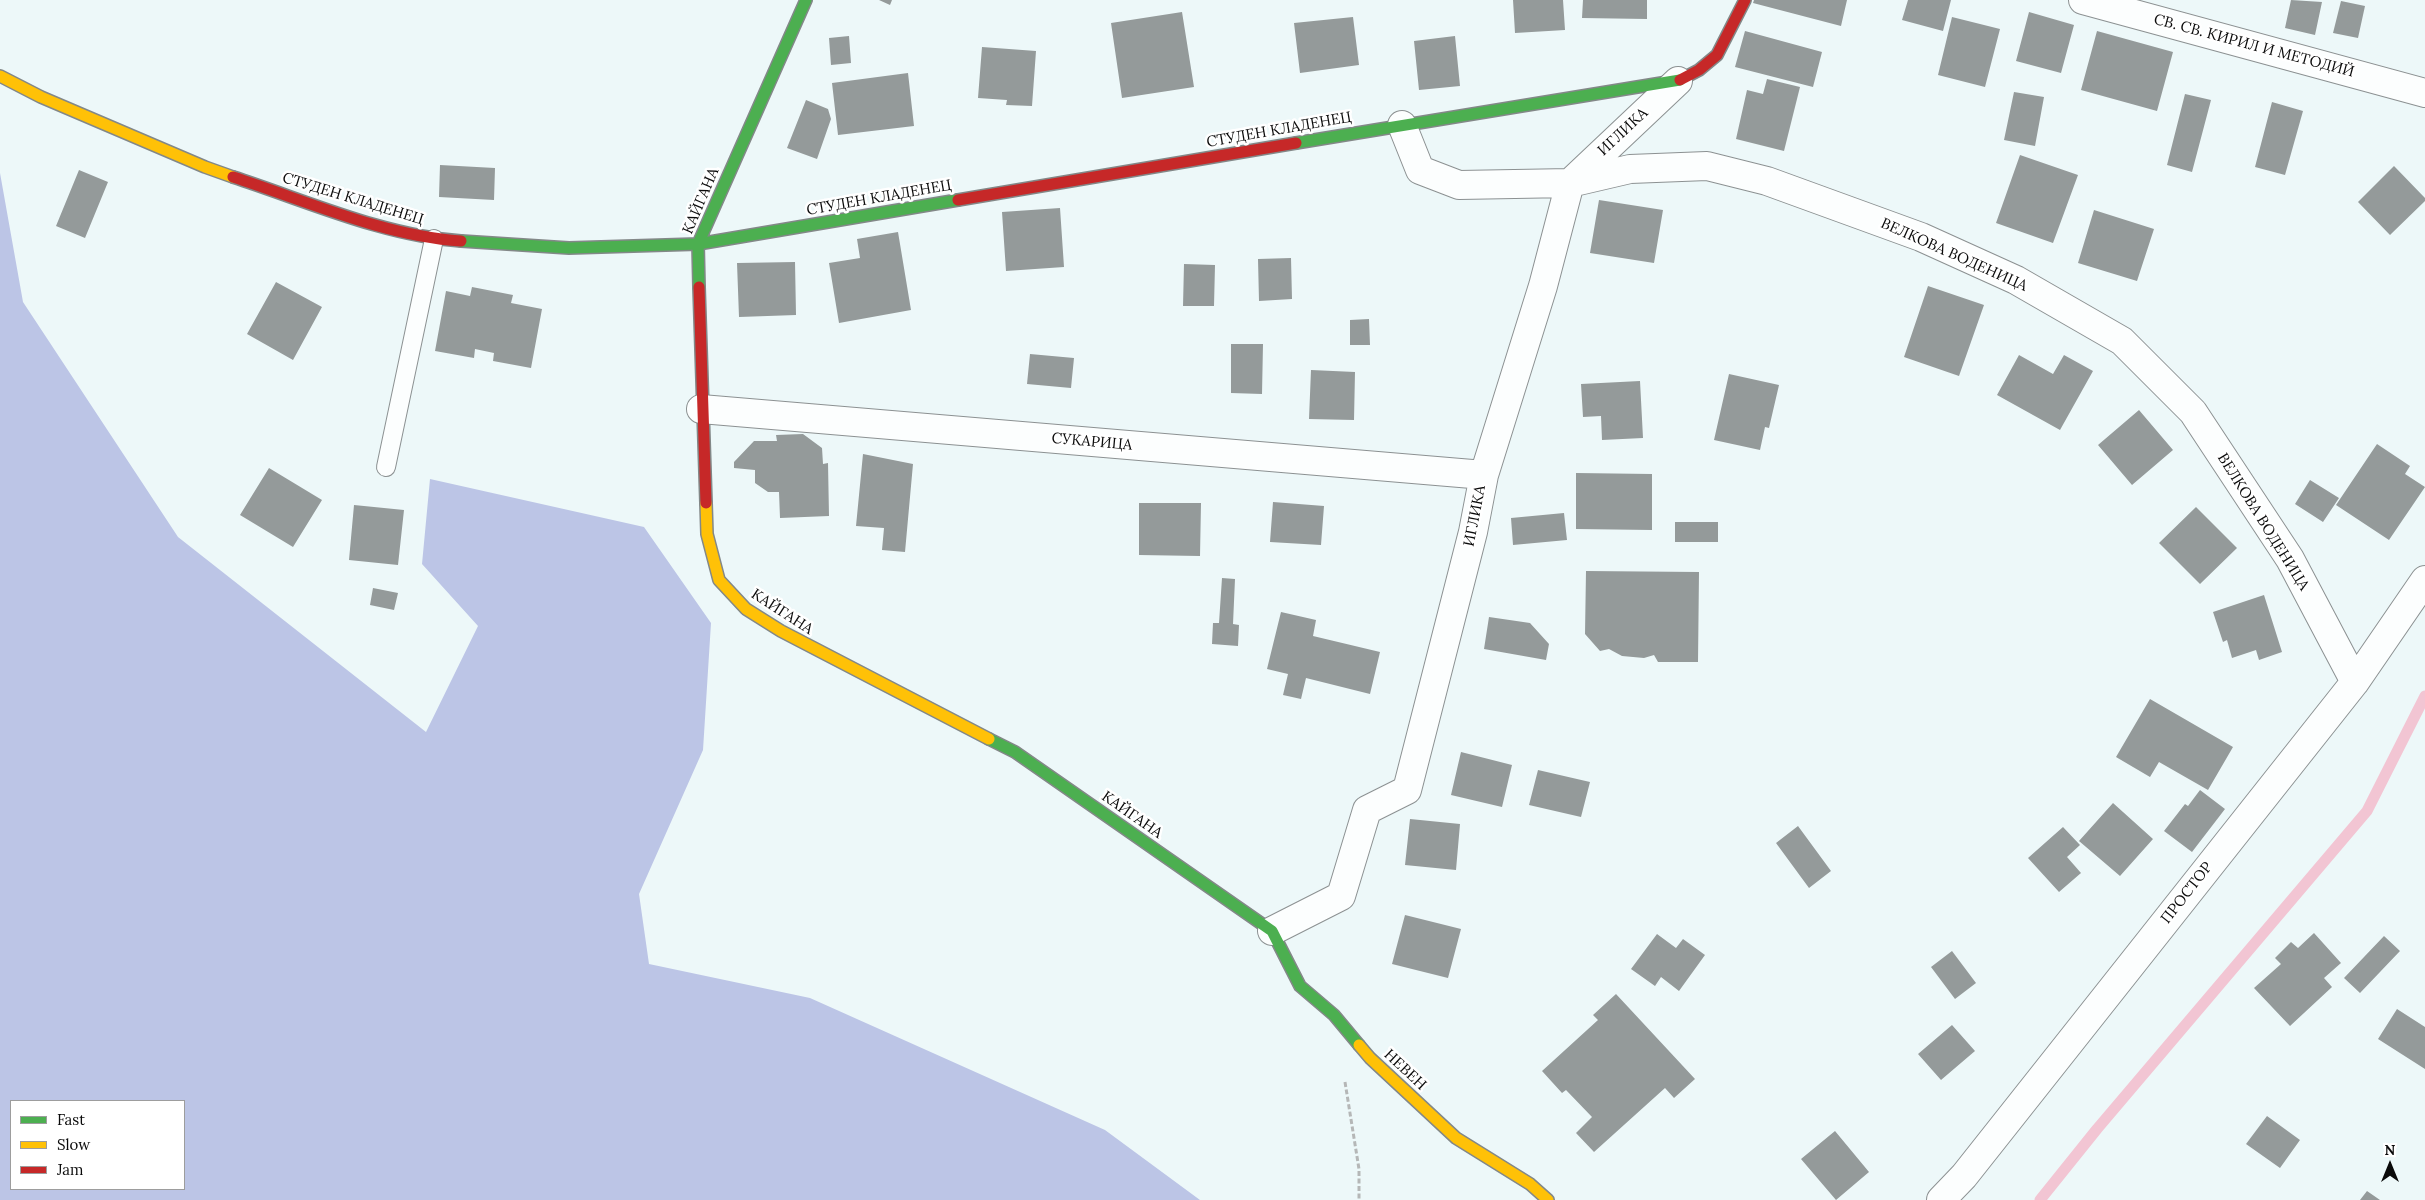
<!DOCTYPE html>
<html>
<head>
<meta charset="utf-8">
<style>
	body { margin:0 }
	#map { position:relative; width:2425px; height:1200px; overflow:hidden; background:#edf8f9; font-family:Lora,serif }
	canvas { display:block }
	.legend { position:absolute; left:10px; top:1100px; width:175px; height:90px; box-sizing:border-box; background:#fff; border:1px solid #9d9d9d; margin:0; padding:6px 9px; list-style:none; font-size:15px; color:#0a0a0a }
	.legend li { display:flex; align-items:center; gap:10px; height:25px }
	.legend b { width:25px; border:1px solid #9d9d9d }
	.north { position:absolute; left:2365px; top:1140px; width:50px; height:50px; -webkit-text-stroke:4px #fff; paint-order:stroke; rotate:0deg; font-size:14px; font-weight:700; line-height:20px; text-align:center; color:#0a0a0a }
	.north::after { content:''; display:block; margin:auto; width:18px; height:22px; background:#0a0a0a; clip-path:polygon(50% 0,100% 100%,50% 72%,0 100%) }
</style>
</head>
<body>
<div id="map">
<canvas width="2425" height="1200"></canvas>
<ul class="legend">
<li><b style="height:6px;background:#4caf50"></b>Fast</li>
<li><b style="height:6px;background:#ffc107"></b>Slow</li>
<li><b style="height:6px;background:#c62828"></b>Jam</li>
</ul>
<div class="north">N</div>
</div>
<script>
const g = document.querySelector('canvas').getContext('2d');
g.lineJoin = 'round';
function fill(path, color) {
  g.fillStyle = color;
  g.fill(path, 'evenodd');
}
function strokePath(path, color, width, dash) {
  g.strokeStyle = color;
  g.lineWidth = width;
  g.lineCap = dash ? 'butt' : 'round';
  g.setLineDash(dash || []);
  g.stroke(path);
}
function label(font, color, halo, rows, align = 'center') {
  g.font = font + ' Lora,serif';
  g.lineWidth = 5;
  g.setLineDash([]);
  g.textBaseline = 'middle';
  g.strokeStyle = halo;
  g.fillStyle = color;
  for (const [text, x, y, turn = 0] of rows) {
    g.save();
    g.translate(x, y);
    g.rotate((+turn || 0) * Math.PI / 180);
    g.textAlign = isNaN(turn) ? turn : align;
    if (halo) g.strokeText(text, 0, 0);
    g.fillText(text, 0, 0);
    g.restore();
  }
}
const forest = new Path2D(`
	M0 173 23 302 178 537 426 732 478 626 422 564 430 479 644 527 711 623 703 750 639 894 649 964 810 998 1105 1130 1200 1200H0ZM11 1101H184V1189H11Z`);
const stream = new Path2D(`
	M2040 1200 2097 1129 2367 811 2425 696`);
const building = new Path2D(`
	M879 0H892L890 5Z
	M1513 0H1563L1565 30 1515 33Z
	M1583 0H1647V19L1582 18Z
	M1754 0H1847L1841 26 1753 3Z
	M1908 0H1951L1943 31 1902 20Z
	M2291 0 2322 2 2315 35 2285 28Z
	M2341 1 2365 6 2358 38 2333 33Z
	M1182 12 1194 87 1122 98 1111 23Z
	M2029 12 2074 25 2061 73 2016 61Z
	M1353 17 1359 65 1300 73 1294 23Z
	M1952 17 2000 29 1985 87 1938 75Z
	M1745 31 1822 52 1813 87 1735 67Z
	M2097 31 2173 52 2157 111 2081 90Z
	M849 36 851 63 831 65 829 38Z
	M1455 36 1460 86 1419 90 1414 41Z
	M982 47 1036 51 1032 106 1006 105 1007 100 978 98Z
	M908 73 914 126 838 135 832 83Z
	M1767 79 1800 87 1784 151 1736 139 1747 90 1763 94Z
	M2014 92 2044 97 2035 146 2004 140Z
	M2185 94 2211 100 2192 172 2167 165Z
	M806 100 828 109 831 119 817 159 787 148Z
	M2272 102 2303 111 2285 175 2255 167Z
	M2020 155 2078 175 2053 243 1996 223Z
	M440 165 495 168 494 200 439 197Z
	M2394 166 2425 198V201L2390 235 2358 202Z
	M79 170 108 182 85 238 56 226Z
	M1599 200 1663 210 1654 263 1590 253Z
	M1060 208 1064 267 1006 271 1002 212Z
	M2094 210 2154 229 2137 281 2078 263Z
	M898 232 911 310 839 323 829 263 860 258 857 239Z
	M1291 258 1292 299 1259 301 1258 259Z
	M795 262 796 315 739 317 737 263Z
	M1184 264 1215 265 1214 306H1183Z
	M276 282 322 307 293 360 247 334Z
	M1928 286 1984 305 1959 376 1904 357Z
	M472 287 513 295 511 303 542 309 531 368 493 361 494 353 475 349 474 358 435 351 446 291 470 296Z
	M1369 319 1370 345H1350V320Z
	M1231 344H1263L1262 394 1231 393Z
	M1030 354 1074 358 1071 388 1027 384Z
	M2019 355 2053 374 2064 355 2093 371 2060 430 1997 395Z
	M1311 370 1355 372 1354 420 1309 419Z
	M1729 374 1779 385 1769 428 1765 427 1760 450 1714 440Z
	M1640 381 1643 438 1602 440 1601 416 1583 417 1581 384Z
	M2139 410 2173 450 2132 485 2098 445Z
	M803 434 822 448 823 464 828 463 829 516 780 518 779 492H768L755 483V470L734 468V462L754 441H777L776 435Z
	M2377 444 2410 466 2405 474 2425 487 2389 540 2336 505Z
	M863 454 913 464 905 552 882 550 884 528 856 526Z
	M269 468 322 500 293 547 240 515Z
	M1576 473 1652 474V530L1576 529Z
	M2310 480 2339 498 2323 522 2295 504Z
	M1273 502 1324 506 1321 545 1270 542Z
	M1139 503H1201L1200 556 1139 555Z
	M354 505 404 510 398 565 349 560Z
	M2196 507 2237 548 2200 584 2159 543Z
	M1564 513 1567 540 1513 545 1511 518Z
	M1675 522H1718V542H1675Z
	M1586 571 1699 572 1698 662H1658L1654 655 1644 658 1622 656 1609 649 1600 651 1585 634Z
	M1222 578 1235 579 1233 624 1239 625 1238 646 1212 644 1213 623H1219Z
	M373 588 398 593 394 610 370 605Z
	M2264 595 2282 652 2259 660 2256 650 2232 658 2227 640 2223 642 2213 612Z
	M1281 612 1316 620 1313 636 1380 652 1370 694 1306 678 1301 699 1283 695 1288 674 1267 669Z
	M1489 617 1530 623 1549 644 1546 660 1484 649Z
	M2150 699 2233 747 2208 790 2159 762 2150 777 2116 757Z
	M1461 752 1512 765 1502 807 1451 795Z
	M1538 770 1590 782 1581 817 1529 805Z
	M2200 790 2225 809 2192 852 2164 831 2185 804 2188 806Z
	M2113 803 2153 839 2120 876 2079 841Z
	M1410 819 1460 824 1456 870 1405 865Z
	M1798 826 1831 871 1809 888 1776 843Z
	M2063 827 2080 845 2067 857 2081 873 2059 892 2028 858Z
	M1405 915 1461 929 1448 978 1392 964Z
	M2314 933 2341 963 2324 978 2332 987 2290 1026 2254 988 2281 964 2275 958 2291 942 2298 948Z
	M1657 934 1676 948 1683 939 1705 955 1679 991 1661 977 1655 986 1631 969Z
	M2384 936 2400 951 2360 993 2344 978Z
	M1952 951 1976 983 1955 999 1931 967Z
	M1616 994 1695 1079 1674 1098 1665 1088 1594 1152 1576 1133 1592 1117 1566 1090 1562 1093 1542 1071 1598 1020 1593 1015Z
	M2397 1009 2425 1027V1069L2378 1039Z
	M1952 1025 1975 1051 1941 1080 1918 1054Z
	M2267 1116 2300 1140 2280 1168 2246 1144Z
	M1835 1131 1869 1172 1836 1200 1801 1159Z
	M2367 1191 2380 1200H2360Z`);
const path = new Path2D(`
	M1345 1082 1359 1169V1200`);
const lane = new Path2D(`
	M386 467 434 239`);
const street = new Path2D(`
	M2083 0 2425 93
	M1402 125 1420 170 1459 185 1570 183 1630 169 1707 166 1767 181 1921 237 2016 280 2122 341 2193 412 2290 559 2355 682
	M701 409 1484 475
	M1272 931 1341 896 1367 810 1407 790 1473 532 1484 475 1543 286 1570 183 1678 81
	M1941 1200 1964 1176 2355 682 2425 580`);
const fast = new Path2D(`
	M1296 143 1680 80
	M461 241 569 248 698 244 958 200
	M699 287 698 244 806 0
	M989 739 1015 752 1272 931 1300 986 1334 1015 1359 1045`);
const slow = new Path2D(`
	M0 76 41 97 205 167 233 177
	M706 503 707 534 719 580 746 609 781 631 989 739
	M1359 1045 1370 1058 1456 1138 1530 1184 1548 1200`);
const jam = new Path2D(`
	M1680 80 1699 70 1717 55 1745 0
	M233 177C307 201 384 236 461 241
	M958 200 1296 143
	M699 287 706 503`);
const streetNames = [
	["СВ. СВ. КИРИЛ И МЕТОДИЙ",2254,46,15],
	["СТУДЕН КЛАДЕНЕЦ",1279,130,-10],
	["ИГЛИКА",1623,132,-43],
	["СТУДЕН КЛАДЕНЕЦ",879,198,-10],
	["СТУДЕН КЛАДЕНЕЦ",353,199,17],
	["КАЙГАНА",701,201,-67],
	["ВЕЛКОВА ВОДЕНИЦА",1954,255,24],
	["СУКАРИЦА",1092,442,5],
	["ИГЛИКА",1475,516,-79],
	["ВЕЛКОВА ВОДЕНИЦА",2263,522,58],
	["КАЙГАНА",782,612,33],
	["КАЙГАНА",1132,815,35],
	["ПРОСТОР",2187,893,-52],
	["НЕВЕН",1405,1070,43]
];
fill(forest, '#bcc5e6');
strokePath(stream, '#f2c5d3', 11);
fill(building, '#949a9a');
strokePath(lane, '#8c9192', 20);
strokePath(street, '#8c9192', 30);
strokePath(fast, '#838888', 14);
strokePath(slow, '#838888', 14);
strokePath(jam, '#838888', 14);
strokePath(path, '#b5b7b7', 3, [5, 2.5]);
strokePath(lane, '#fcfefe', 18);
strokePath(street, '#fcfefe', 28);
strokePath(fast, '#4caf50', 11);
strokePath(slow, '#ffc107', 11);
strokePath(jam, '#c62828', 11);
label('15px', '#0a0a0a', '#fff', streetNames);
</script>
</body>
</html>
